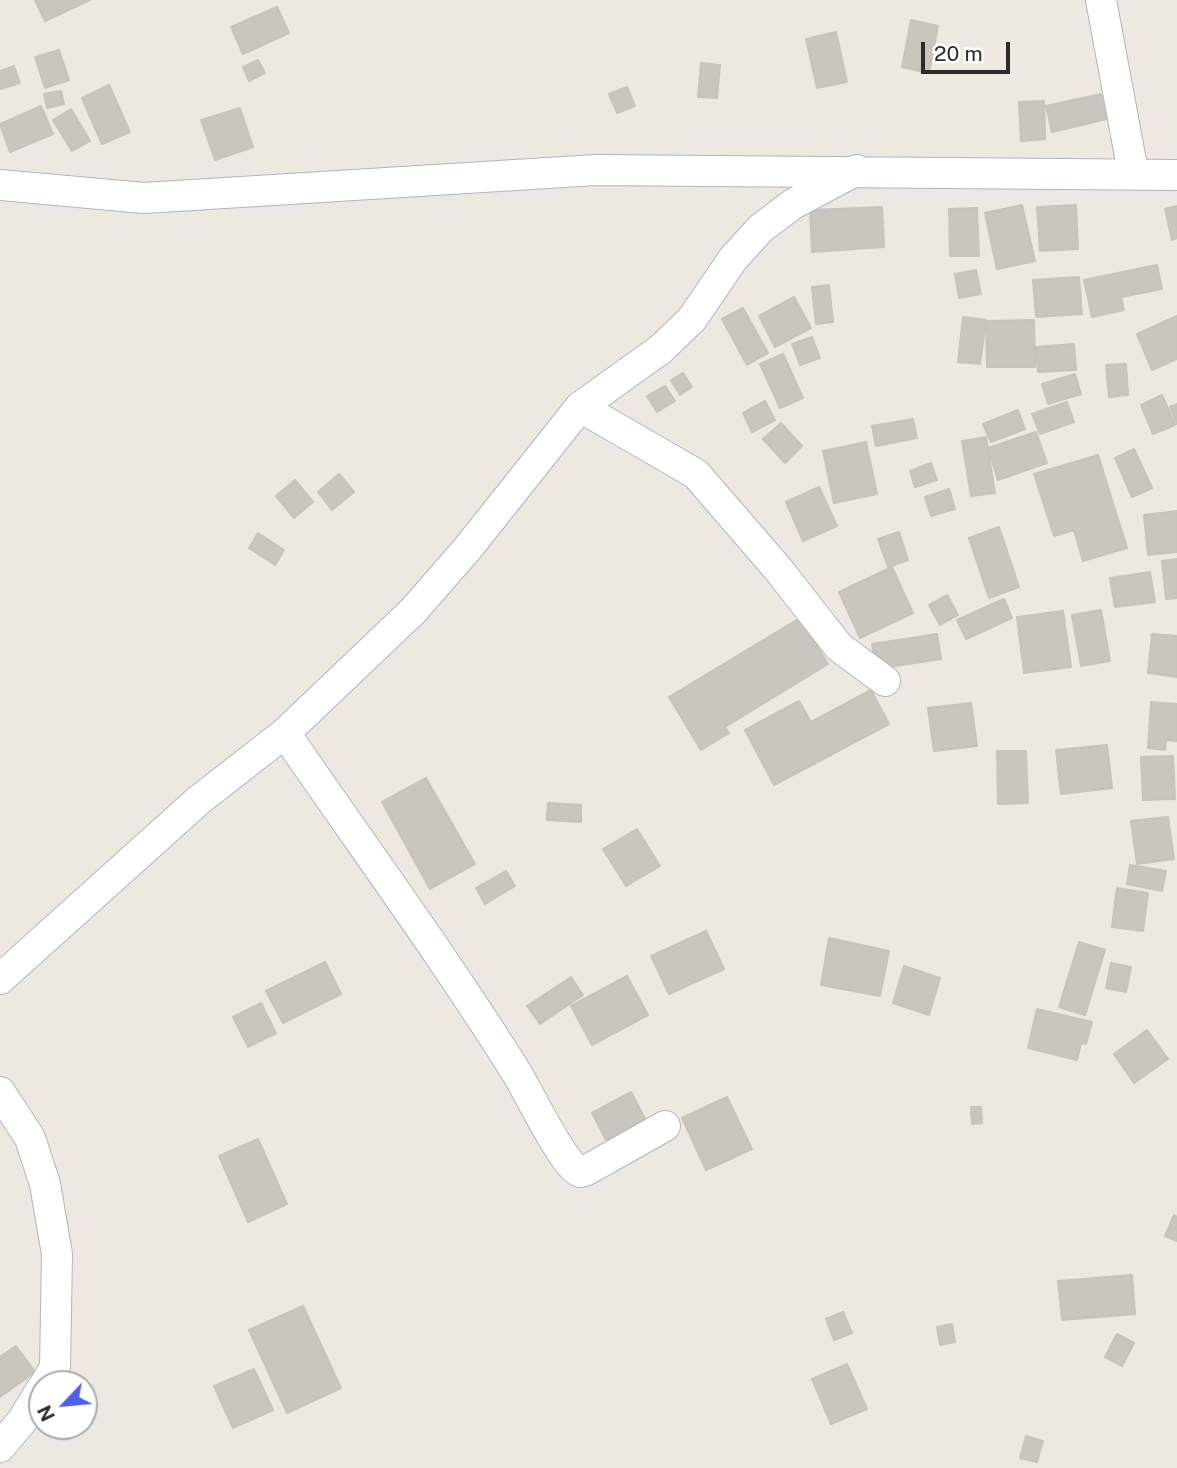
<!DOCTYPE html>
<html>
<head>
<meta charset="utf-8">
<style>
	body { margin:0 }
	#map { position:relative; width:1177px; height:1468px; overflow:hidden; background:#ede8e0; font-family:"Public Sans",sans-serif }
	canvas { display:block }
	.north { position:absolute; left:28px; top:1370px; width:70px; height:70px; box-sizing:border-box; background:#fff; border:2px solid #ababab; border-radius:50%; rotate:244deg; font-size:19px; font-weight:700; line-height:28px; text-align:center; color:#2c2c2c }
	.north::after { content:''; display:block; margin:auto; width:24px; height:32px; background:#4c5fed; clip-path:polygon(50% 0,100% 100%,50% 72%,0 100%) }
	.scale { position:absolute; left:921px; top:42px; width:89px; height:32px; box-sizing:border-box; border:4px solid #2c2c2c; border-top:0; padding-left:9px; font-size:21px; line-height:24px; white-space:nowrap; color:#2c2c2c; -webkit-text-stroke:5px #fff; paint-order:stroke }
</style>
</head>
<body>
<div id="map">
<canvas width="1177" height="1468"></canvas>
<div class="north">N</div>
<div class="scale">20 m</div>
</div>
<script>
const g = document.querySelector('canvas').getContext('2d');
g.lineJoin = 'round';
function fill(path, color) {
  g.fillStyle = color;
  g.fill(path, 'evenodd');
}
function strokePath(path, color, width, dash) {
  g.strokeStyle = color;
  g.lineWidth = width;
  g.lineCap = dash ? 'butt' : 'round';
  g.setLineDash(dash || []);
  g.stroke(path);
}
const building = new Path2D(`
	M35 0H90L45 21Z
	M277 7 289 33 243 54 231 27Z
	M911 20 938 26 929 73 902 67Z
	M836 32 847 82 817 88 806 39Z
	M59 50 69 80 45 88 35 57Z
	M258 60 265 73 249 81 243 67Z
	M701 63 720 65 717 98 698 97Z
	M14 66 20 83 0 89V71Z
	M109 85 130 132 102 144 82 98Z
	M627 87 635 106 617 113 609 94Z
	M61 91 64 104 47 108 44 94Z
	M1101 94 1107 119 1052 132 1046 106Z
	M1044 101 1045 139 1021 141 1019 102Z
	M41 106 53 134 10 152 0 124Z
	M240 108 253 147 215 160 201 120Z
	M71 109 90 141 72 151 53 120Z
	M1022 205 1035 261 997 269 985 213Z
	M1076 205 1078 249 1040 251 1037 207Z
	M1177 206V238L1172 240 1165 209Z
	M882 207 884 247 812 252 810 210Z
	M977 208 979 256H950L949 209Z
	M1157 265 1162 289 1121 297 1124 310 1092 317 1084 280Z
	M976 270 981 294 959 298 955 274Z
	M1079 277 1082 314 1036 317 1033 280Z
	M829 285 833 322 816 324 812 287Z
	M794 297 811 328 775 347 759 316Z
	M743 308 768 353 747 365 722 319Z
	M1177 316V359L1152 370 1137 334Z
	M963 317 986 320 980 364 958 362Z
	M1034 320 1035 367H987L986 321Z
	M812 337 820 358 800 365 792 344Z
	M1074 344 1076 370 1038 372 1036 347Z
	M783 354 803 398 780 408 760 364Z
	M1126 364 1128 395 1109 397 1106 365Z
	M683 373 692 387 680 395 671 380Z
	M1075 374 1081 394 1048 404 1042 384Z
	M665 386 675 401 657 412 647 396Z
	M1162 395 1175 425 1153 434 1141 405Z
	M765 401 775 420 752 432 743 413Z
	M1067 402 1074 422 1040 434 1032 414Z
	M1177 404V424L1170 407Z
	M1018 410 1025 429 991 442 983 424Z
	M913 419 917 438 876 446 872 426Z
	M781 423 802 446 785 463 763 439Z
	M1036 432 1047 463 998 480 988 448Z
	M986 437 995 493 971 496 962 441Z
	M866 442 877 494 834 503 823 451Z
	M1134 449 1152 488 1132 497 1115 458Z
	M1098 455 1127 548 1083 561 1074 530 1054 536 1034 474Z
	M931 463 937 480 915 487 910 471Z
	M339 474 354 492 332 510 318 492Z
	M295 480 313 502 294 518 276 496Z
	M819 487 837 526 803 541 786 502Z
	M949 489 955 509 931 516 925 497Z
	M1177 511V552L1148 555 1144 515Z
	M999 527 1019 587 989 598 969 538Z
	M899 532 908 560 888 567 878 539Z
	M258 533 284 550 275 565 249 548Z
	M1177 559V598L1166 599 1162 561Z
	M892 567 913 613 860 638 839 592Z
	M1150 572 1155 602 1115 607 1110 578Z
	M947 595 958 615 940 625 929 605Z
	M1004 599 1012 618 966 639 957 620Z
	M1101 610 1110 661 1081 666 1072 615Z
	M1063 611 1071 667 1024 673 1017 617Z
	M800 618 828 664 725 727 729 733 701 750 669 697Z
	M937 634 941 659 876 669 872 644Z
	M1152 634 1177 636V677L1148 673Z
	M871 690 889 724 774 785 745 730 799 701 811 722Z
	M1151 702 1177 704V741L1166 740 1165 750 1148 748Z
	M971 703 977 746 934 751 928 708Z
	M1107 745 1112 788 1061 794 1056 750Z
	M997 751H1026L1028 803 998 804Z
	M1173 756 1175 799 1143 800 1141 757Z
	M426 778 475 864 430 889 382 802Z
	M548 803 581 805V822L547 820Z
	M1168 817 1174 859 1137 864 1131 821Z
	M637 829 660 866 626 886 603 849Z
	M1130 865 1166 871 1162 891 1127 884Z
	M506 871 515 886 485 904 476 888Z
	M1117 888 1148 893 1143 931 1112 927Z
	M706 931 724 969 669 994 651 956Z
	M829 938 889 951 880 996 821 985Z
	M1079 942 1105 950 1085 1015 1059 1007Z
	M325 962 341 994 283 1023 266 991Z
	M1111 963 1131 967 1126 992 1106 988Z
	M904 966 940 978 929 1015 893 1003Z
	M627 976 648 1015 592 1045 571 1006Z
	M571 977 583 995 540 1024 527 1006Z
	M261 1003 276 1033 248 1047 233 1017Z
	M1037 1009 1092 1022 1086 1044 1081 1043 1077 1060 1028 1048Z
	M1147 1030 1168 1059 1134 1083 1114 1054Z
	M631 1092 650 1128 611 1149 592 1113Z
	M727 1097 752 1149 706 1170 682 1118Z
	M971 1107H981L982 1123 972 1124Z
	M258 1139 287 1204 248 1222 219 1156Z
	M1174 1215 1177 1217V1241L1165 1236Z
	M1132 1275 1135 1314 1062 1320 1058 1281Z
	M303 1306 341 1388 287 1413 249 1330Z
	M843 1312 852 1333 834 1340 826 1319Z
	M952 1324 955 1342 940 1345 937 1327Z
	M1117 1334 1134 1343 1122 1366 1105 1357Z
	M16 1346 35 1372 0 1397V1357Z
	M847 1364 867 1409 831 1424 812 1379Z
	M254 1369 273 1410 233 1428 214 1386Z
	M1026 1436 1043 1441 1037 1462 1020 1458Z`);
const street = new Path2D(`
	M1101 0 1133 172
	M0 185 144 198 596 170 1177 175
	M580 407 696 474 778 569 839 647 885 681
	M285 733C363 847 445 958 518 1075 528 1092 566 1169 580 1172L587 1170 665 1126
	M0 979 199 800 285 733 413 611 468 548 580 407 661 349 692 319 733 259 760 229 793 204 857 170
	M0 1092 30 1138 45 1184 57 1254 55 1367 45 1384
	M0 1447 22 1421 42 1388`);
fill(building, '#c9c6be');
strokePath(building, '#c8c4b9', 2);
strokePath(street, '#b3b5be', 32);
strokePath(street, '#fff', 30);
</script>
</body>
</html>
